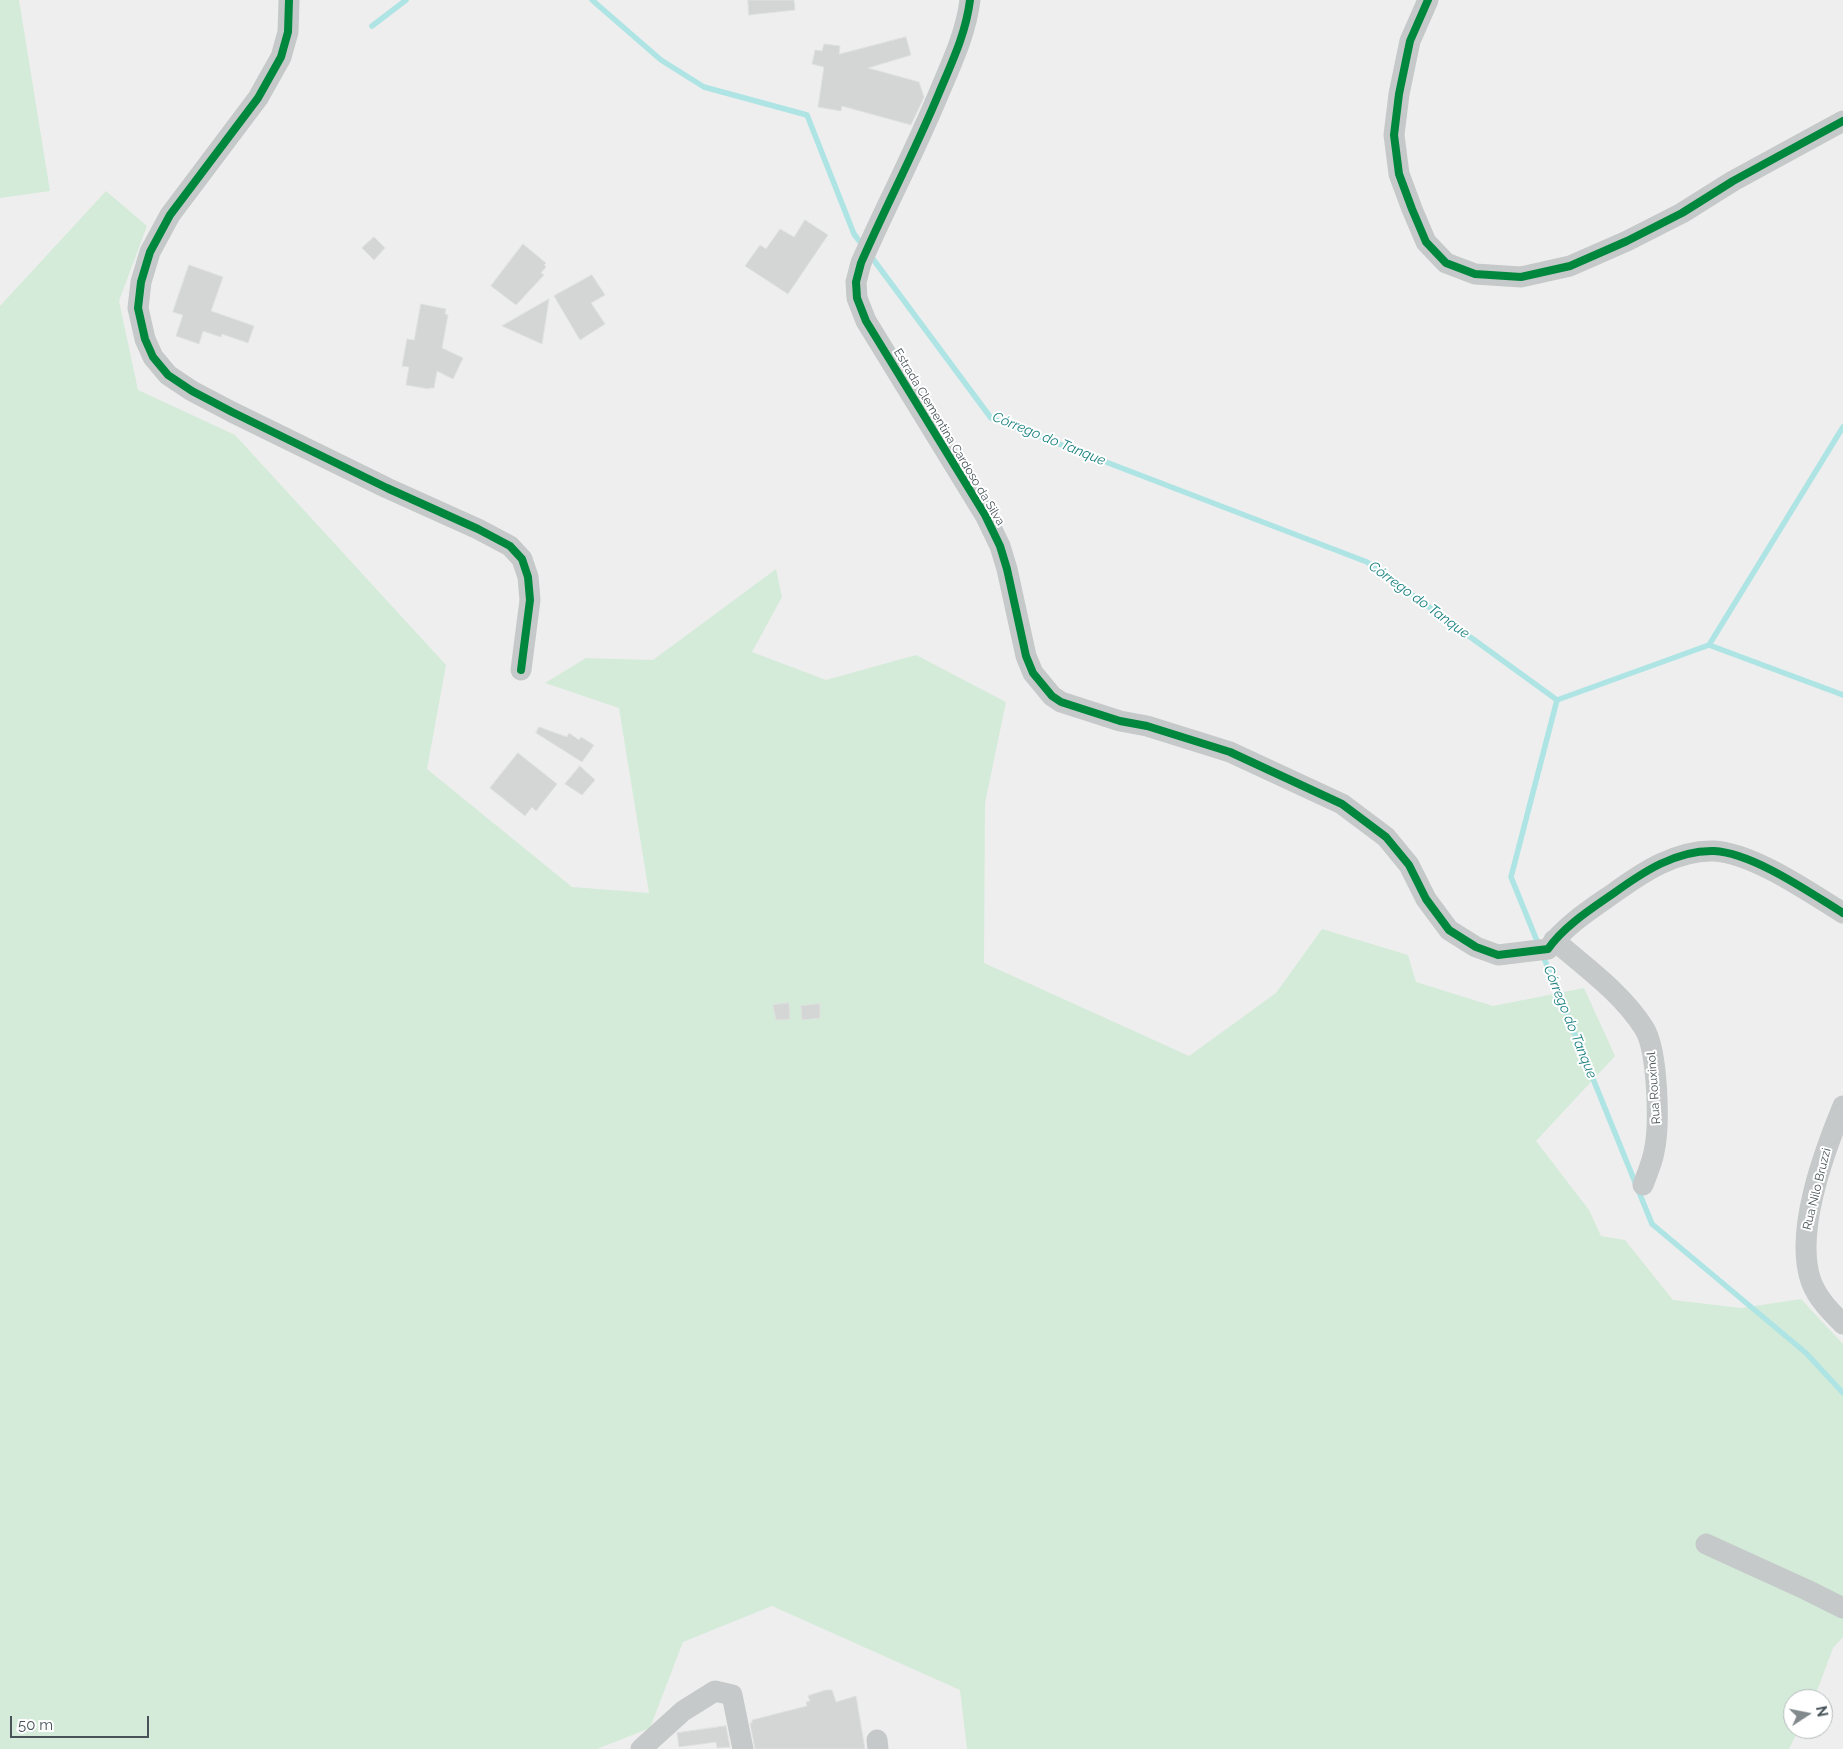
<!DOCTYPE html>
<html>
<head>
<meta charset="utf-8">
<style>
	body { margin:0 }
	#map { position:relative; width:1843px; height:1749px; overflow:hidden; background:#eee; font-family:Raleway,sans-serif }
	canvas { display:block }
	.north { position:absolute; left:1783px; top:1689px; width:50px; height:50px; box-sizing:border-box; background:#fff; border:1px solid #b5babc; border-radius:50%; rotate:79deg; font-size:14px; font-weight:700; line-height:20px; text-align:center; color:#475358 }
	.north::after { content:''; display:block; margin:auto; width:18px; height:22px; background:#81898c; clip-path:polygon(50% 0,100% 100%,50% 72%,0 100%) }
	.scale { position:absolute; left:10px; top:1716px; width:139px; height:22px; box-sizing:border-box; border:2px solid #475358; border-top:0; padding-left:6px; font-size:15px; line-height:18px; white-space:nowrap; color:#475358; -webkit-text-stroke:4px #fff; paint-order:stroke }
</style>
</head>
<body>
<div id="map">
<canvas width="1843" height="1749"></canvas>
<div class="north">N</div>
<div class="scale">50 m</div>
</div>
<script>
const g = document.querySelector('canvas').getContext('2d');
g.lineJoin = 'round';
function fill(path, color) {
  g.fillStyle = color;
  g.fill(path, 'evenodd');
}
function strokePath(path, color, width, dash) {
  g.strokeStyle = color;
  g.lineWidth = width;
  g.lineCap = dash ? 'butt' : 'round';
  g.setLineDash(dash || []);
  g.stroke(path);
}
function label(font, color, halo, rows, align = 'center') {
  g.font = font + ' Raleway,sans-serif';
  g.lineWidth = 4;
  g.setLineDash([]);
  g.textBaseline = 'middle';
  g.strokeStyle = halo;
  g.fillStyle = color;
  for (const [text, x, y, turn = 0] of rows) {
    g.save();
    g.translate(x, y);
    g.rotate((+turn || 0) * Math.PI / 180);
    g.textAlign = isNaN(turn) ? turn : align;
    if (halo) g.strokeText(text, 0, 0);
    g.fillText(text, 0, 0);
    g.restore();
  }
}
const green = new Path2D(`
	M0 0H19L50 191 0 198Z
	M106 191 147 226 119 301 138 390 235 435 446 665 427 769 572 887 649 893 619 708 545 683 586 658 653 660 776 569 782 597 752 652 826 680 916 655 1006 702 985 803 984 963 1189 1056 1276 993 1322 929 1408 955 1416 982 1493 1006 1584 988 1615 1056 1536 1141 1589 1210 1601 1236 1625 1240 1673 1300 1741 1308 1801 1299 1843 1344V1637L1833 1648 1814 1699H1793V1729H1799L1789 1749H967L960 1690 772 1606 683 1642 650 1728 597 1749H0V306Z`);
const stream = new Path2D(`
	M592 0 661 60 704 87 807 115 854 234 863 246
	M372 26 406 0
	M870 255 991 418 1367 562 1557 700 1511 877 1652 1224 1806 1353 1843 1393
	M1709 645 1843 427
	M1557 700 1709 645 1843 695`);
const building = new Path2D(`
	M748 0H794L795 10 749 15Z
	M906 37 911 55 868 68 919 82 924 97 911 125 842 106 841 111 818 107 824 67 812 64 815 50 822 51 824 44 840 46 839 54Z
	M805 220 828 235 788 294 745 266 760 245 766 249 780 229 794 237Z
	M374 237 385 248 374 260 362 248Z
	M523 244 546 263 544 265 546 267 541 273 544 275 516 305 491 286Z
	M189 265 223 277 211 311 254 326 248 343 222 334 221 337 203 331 199 344 176 336 183 315 173 312Z
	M592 275 605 295 591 303 605 324 580 340 554 296Z
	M549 299 542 344 502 326Z
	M421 304 446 309 445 314 448 315 442 348 463 358 453 379 437 371 434 388H429V389L406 385 409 367 402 366 407 339 414 340Z
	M539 727 567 737 569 733 579 740 581 737 594 745 582 762 536 733Z
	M518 753 557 784 536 811 532 807 525 816 490 788Z
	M580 766 595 780 582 795 565 784Z
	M789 1003 790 1019 776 1020 773 1005Z
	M820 1004V1018L802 1020 801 1006Z
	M826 1690H832L836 1702 856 1696 865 1749H755L750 1723H752V1720L807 1706 806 1702 810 1701 808 1696Z
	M726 1726 730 1747 717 1748 716 1742 679 1747 677 1733Z`);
const minor = new Path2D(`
	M289 0 288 32 281 57 258 98 170 215 150 252 141 282 138 308 145 339 153 357 168 375 192 391 232 412 387 488 478 529 510 546 522 559 528 577 530 600 521 670
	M970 0C966 33 952 62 939 93 915 151 886 206 861 263L856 282 857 298 866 321 985 515 1000 546 1007 569 1026 656 1033 673 1052 696 1061 702 1120 721 1147 726 1230 752 1342 804 1386 837 1409 865 1426 899 1449 930 1476 947 1498 955 1548 949C1564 926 1591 909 1614 893 1643 872 1676 850 1714 851 1753 853 1809 892 1843 913
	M1428 0 1410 41 1399 94 1394 135 1399 174 1412 209 1426 242 1446 263 1475 274 1521 277 1570 266 1627 241 1682 213 1733 181 1843 121
	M1554 940C1585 967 1622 993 1644 1028 1658 1050 1660 1126 1654 1152 1652 1163 1647 1174 1643 1185
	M1843 1106C1824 1152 1794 1232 1811 1281 1817 1298 1830 1311 1843 1324
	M1706 1544 1807 1590 1843 1608
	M877 1740 878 1749
	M641 1749 683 1711 715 1691 732 1695 743 1749`);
const cycleway = new Path2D(`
	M289 0 288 32 281 57 258 98 170 215 150 252 141 282 138 308 145 339 153 357 168 375 192 391 232 412 387 488 478 529 510 546 522 559 528 577 530 600 521 670
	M970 0C966 33 952 62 939 93 915 151 886 206 861 263L856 282 857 298 866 321 985 515 1000 546 1007 569 1026 656 1033 673 1052 696 1061 702 1120 721 1147 726 1230 752 1342 804 1386 837 1409 865 1426 899 1449 930 1476 947 1498 955 1548 949C1564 926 1591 909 1614 893 1643 872 1676 850 1714 851 1753 853 1809 892 1843 913
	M1428 0 1410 41 1399 94 1394 135 1399 174 1412 209 1426 242 1446 263 1475 274 1521 277 1570 266 1627 241 1682 213 1733 181 1843 121`);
const streetNames = [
	["Estrada Clementina Cardoso da Silva",949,437,59],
	["Rua Rouxinol",1654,1088,-94],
	["Rua Nilo Bruzzi",1817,1189,-76]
];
const waterNames = [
	["Córrego do Tanque",1049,439,22],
	["Córrego do Tanque",1419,600,36],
	["Córrego do Tanque",1570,1022,68]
];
fill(green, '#d4ebd9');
strokePath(stream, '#aee4e4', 5.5);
fill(building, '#d4d6d6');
strokePath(building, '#dfe0e0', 1);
strokePath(minor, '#c6c9c9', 21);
strokePath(cycleway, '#00873e', 8);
label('12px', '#475358', '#fff', streetNames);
label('italic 14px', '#1b8081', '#fff', waterNames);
</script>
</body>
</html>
